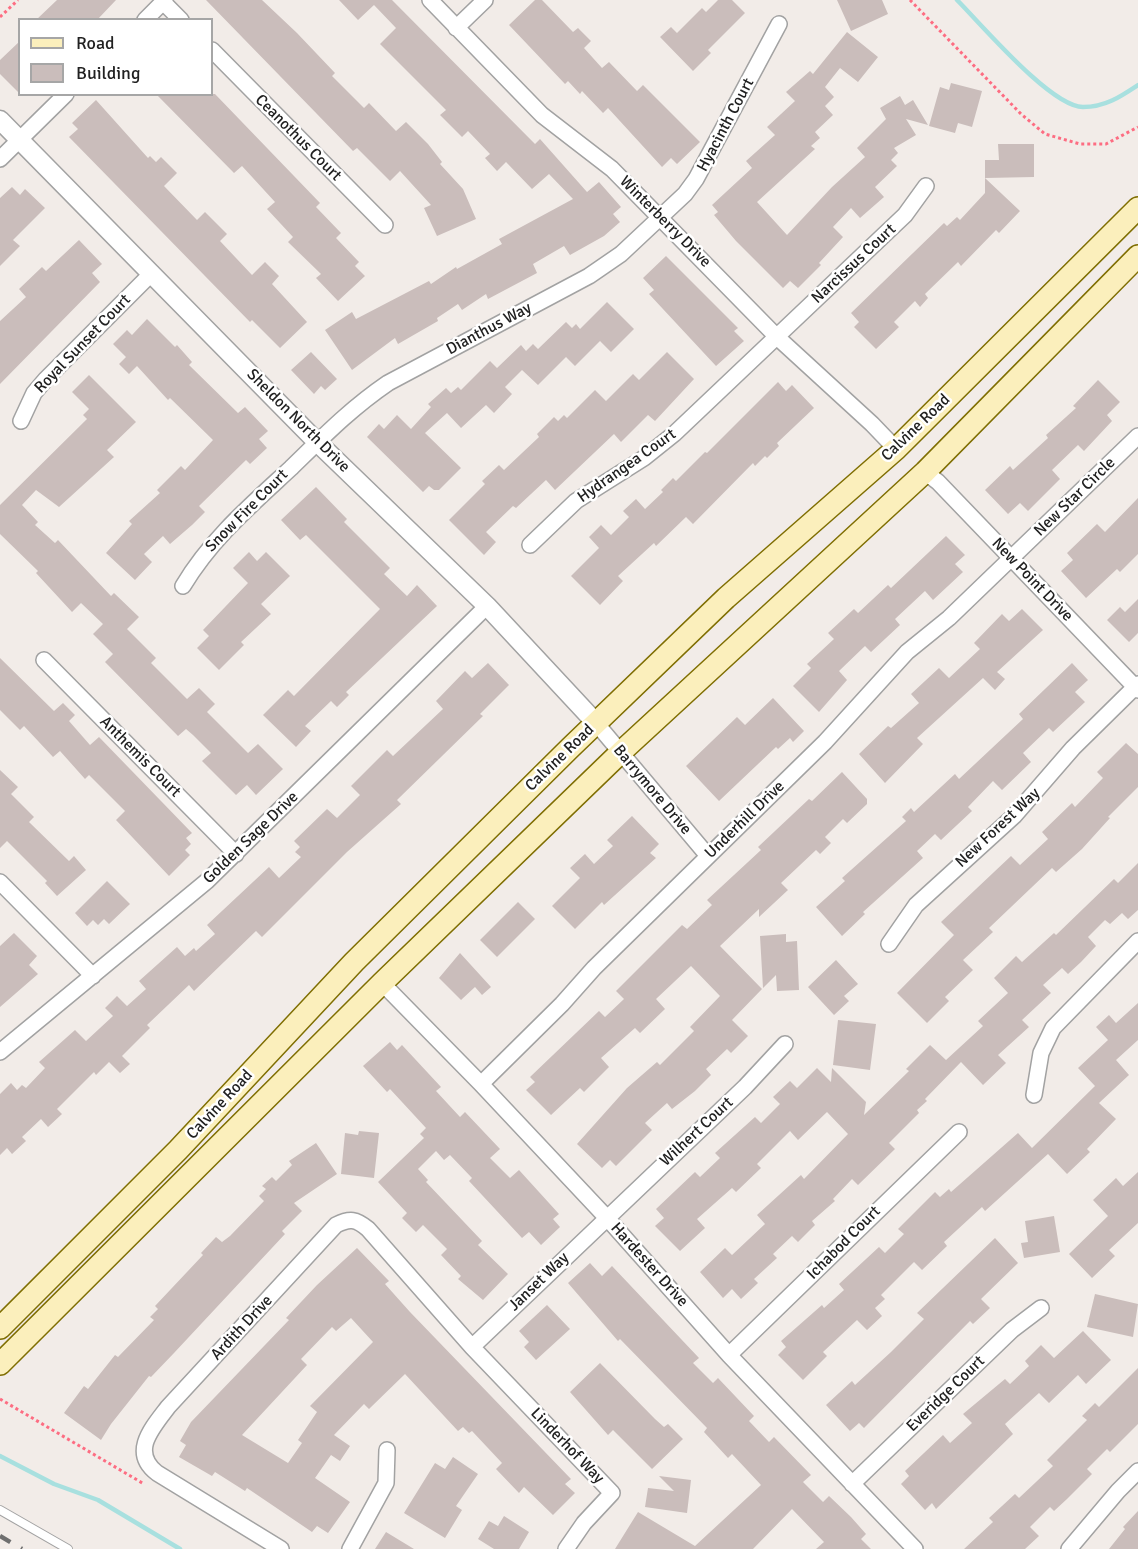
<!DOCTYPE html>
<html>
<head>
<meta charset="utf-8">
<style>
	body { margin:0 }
	#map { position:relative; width:1138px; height:1549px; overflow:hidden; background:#f2ece8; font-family:Signika,sans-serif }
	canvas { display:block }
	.legend { position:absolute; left:18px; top:18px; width:195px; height:78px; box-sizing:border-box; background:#fff; border:2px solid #a6a6a6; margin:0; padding:8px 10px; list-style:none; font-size:18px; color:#212121 }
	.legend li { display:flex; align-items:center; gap:12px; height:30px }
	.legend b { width:30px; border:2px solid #a6a6a6 }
</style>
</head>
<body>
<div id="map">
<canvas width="1138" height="1549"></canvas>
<ul class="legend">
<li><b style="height:8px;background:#fbefbc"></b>Road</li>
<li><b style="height:16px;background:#cabdbb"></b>Building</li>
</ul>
</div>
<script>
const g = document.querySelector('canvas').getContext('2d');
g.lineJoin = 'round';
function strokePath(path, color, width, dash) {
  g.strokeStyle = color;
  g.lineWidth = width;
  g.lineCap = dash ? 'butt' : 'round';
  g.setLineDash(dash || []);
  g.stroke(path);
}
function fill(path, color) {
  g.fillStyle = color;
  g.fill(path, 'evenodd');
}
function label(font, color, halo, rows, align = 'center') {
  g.font = font + ' Signika,sans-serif';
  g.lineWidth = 5;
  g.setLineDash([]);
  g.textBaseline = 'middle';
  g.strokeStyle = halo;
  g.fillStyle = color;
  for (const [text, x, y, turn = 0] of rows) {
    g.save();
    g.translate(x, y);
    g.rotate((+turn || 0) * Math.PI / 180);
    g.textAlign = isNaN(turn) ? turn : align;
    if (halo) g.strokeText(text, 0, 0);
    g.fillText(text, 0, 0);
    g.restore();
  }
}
const stream = new Path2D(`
	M957 0C981 24 1051 107 1083 107 1105 107 1120 97 1138 85
	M0 1456 54 1484 98 1500 180 1549`);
const building = new Path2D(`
	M57 0H116L97 20H36Z
	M206 0H262L297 33 335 73 332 76 364 108 369 103 396 131 406 122 428 144 442 162 440 164 463 189 476 219 437 236 424 208 431 205 400 171 390 181 357 148 353 151Z
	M339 0H392L535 144 540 139 587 192 599 182 621 207 613 214 620 222 604 236 570 255 564 246 533 264 537 273 488 299 486 294 462 310 458 304 437 318 438 321 398 344 395 338 352 370 325 330 352 312 356 319 429 281 431 284 456 267 457 269 502 244 499 239 573 199 549 174 532 189 506 162 497 171 485 158 490 154 468 131 462 137 440 115 446 110 380 44 396 28 374 5 358 20Z
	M535 0H542L573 32 578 28 591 41 584 48 602 68 609 62 637 91 643 85 700 142 677 164 671 158 662 167 608 108 603 113 582 91 580 94 568 81 565 84 509 25Z
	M718 0H732L745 13 708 50 711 53 693 71 660 37 671 27 677 33 702 8 706 12Z
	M837 0H882L888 14 851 31Z
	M847 32 878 57 858 82 840 68 825 87 834 97 825 106 833 115 815 132 820 138 811 146 815 149 757 202 787 235 832 187 865 157 857 148 886 119 880 108 900 96 905 105 913 100 928 125 906 119 916 135 894 148 898 153 891 160 897 166 875 187 884 197 860 218 851 208 833 227 843 237 819 263 821 265 798 288 790 281 783 288 736 241 714 215 718 212 712 205 752 168 746 161 775 135 767 127 795 101 786 92 810 71 813 74Z
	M20 41V94L0 74V60Z
	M951 83 982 91 972 127 958 123 955 133 929 126 940 87 949 90Z
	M156 94H215L320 203 316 207 341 233 336 238 359 262 355 266 365 276 338 301 316 278 321 274 288 242 293 237 267 209 275 202 242 166 234 173Z
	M96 100 148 158 150 156 156 162 161 157 177 173 164 186 197 220 205 212 227 234 220 241 252 275 265 262 279 276 272 284 307 322 280 348 252 320 250 322 69 137 78 129 72 123Z
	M998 144H1034V177L985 178 1020 211 999 233 996 230 961 266 958 262 925 294 928 298 920 307 915 301 894 322 899 327 876 349 854 327 859 322 851 313 944 223 947 226 957 217 960 220 985 193V160H999Z
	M12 187 20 195 25 189 45 208 13 240 20 246 0 266V198Z
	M79 240 102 264 92 273 100 282 0 384V321L26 297 19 289 42 267 46 271Z
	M666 256 738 328 734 331 744 341 716 366 649 294 654 290 643 278Z
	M607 302 634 329 611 352 600 341 575 366 566 357 538 385 522 370 505 387 512 394 494 413 486 405 461 428 447 413 425 433 461 468 439 490H434L429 486 423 492 367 437 379 424 384 429 397 415 411 429 431 407 428 404 446 388 451 393 458 387 461 390 490 361 497 368 521 345 526 351 533 344 538 349 566 322 572 328 576 324 580 329Z
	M147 319 175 347 177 345 192 362 189 365 238 413 245 407 268 431 259 439 267 448 250 464 246 460 199 506 205 512 192 525 170 544 163 536 144 554 152 562 135 580 106 553 132 524 129 521 160 493 157 490 181 466 185 470 213 440 170 398 168 400 137 366 129 374 119 364 126 357 113 344 127 330 132 335Z
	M311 352 337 379 325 390 321 386 314 394 291 370Z
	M667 352 694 379 655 421 648 415 621 442 614 434 555 490 546 480 516 508 513 506 486 532 496 542 484 555 449 520 485 484 482 481 499 465 504 470 539 437 537 434 554 417 558 421 564 415 567 418 595 390 606 401 633 374 639 380Z
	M89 375 136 422 107 450 114 457 59 507 36 490 22 505 38 522 35 525 55 543 58 540 111 596 114 593 139 617 127 629 156 658 151 663 187 699 199 688 215 704 207 712 248 753 258 744 283 769 256 795 247 785 236 795 202 761 211 753 193 735 186 729 178 736 105 662 113 654 93 634 103 624 81 603 72 612 36 573 38 571 0 534V505L87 419 83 415 89 409 72 392Z
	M1098 380 1120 402 1107 415 1112 421 1084 451 1078 445 1052 470 1060 479 1028 511 1020 503 1008 514 985 490 1010 466 1013 470 1048 438 1046 435 1076 408 1073 406Z
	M778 382 786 391 792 385 814 408 777 443 779 446 767 458 765 456 755 466 753 463 693 524 686 517 656 546 654 543 618 576 623 581 600 605 571 576 599 548 589 537 601 525 611 535 629 517 623 511 636 499 645 509 663 492 661 490 673 478 676 481 705 452 707 453Z
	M316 487 347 519 344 522 390 568 384 574 407 596 417 585 437 606 346 692 349 695 337 707 331 701 305 726 311 731 296 747 263 715 288 690 294 696 380 609 306 535 300 540 281 520Z
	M1138 498V554L1120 572 1117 569 1086 598 1061 571 1073 560 1067 553 1097 524 1105 532Z
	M946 536 965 555 955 564 963 572 933 600 925 591 895 619 900 625 871 652 865 646 839 671 847 680 819 712 793 686 811 668 807 664 834 639 828 633 854 609 858 613 888 585 891 588Z
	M249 552 257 561 266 552 290 576 261 604 271 614 241 642 244 645 219 670 197 648 209 636 203 630 248 583 233 568Z
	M1138 599V633L1129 642 1107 620 1120 607 1125 612Z
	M1022 609 1043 630 997 672 1005 679 995 690 983 678 917 738 923 744 885 783 859 754 888 726 891 728 919 703 911 694 939 668 949 678 980 649 974 643 1002 614 1009 621Z
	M0 658 54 711 63 703 75 715 69 721 90 745 99 737 192 833 186 838 191 844 185 850 190 855 169 876 116 820 125 811 89 775 85 779 60 751 53 757 24 726 20 730 0 710Z
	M488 663 509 685 480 714 483 716 397 800 401 804 347 852 262 937 256 931 194 991 189 985 147 1025 150 1028 122 1056 130 1064 120 1073 109 1062 96 1075 94 1072 57 1109 62 1114 48 1127 41 1119 22 1137 26 1141 12 1154 7 1148 0 1155V1094L11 1083 17 1090 22 1085 26 1088 45 1068 39 1062 75 1030 86 1041 113 1016 105 1008 117 996 127 1006 146 989 139 981 177 947 185 956 194 948 196 951 215 934 207 925 269 867 279 878 301 857 295 852 300 847 294 841 327 809 337 818 360 795 351 786 387 750 393 756 443 709 436 701 465 671 472 678Z
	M1072 663 1088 680 1075 692 1085 702 1053 732 1049 728 1023 753 1031 762 1002 790 993 781 968 807 972 811 941 840 935 834 917 851 923 858 863 912 865 914 842 936 816 907 845 881 842 878 906 821 902 817 911 808 914 812 955 774 959 779 1023 719 1019 714Z
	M773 698 804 731 793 742 790 738 778 749 776 747 719 801 686 766 737 717 745 725Z
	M1126 743 1138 754V787L1108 817 1110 818 1082 849 1056 872 1052 868 989 928 993 932 963 960 973 970 945 997 949 1001 927 1023 897 993 954 935 941 922 1011 856 1020 865 1048 839 1042 832 1072 803 1075 807 1103 778 1097 772Z
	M0 770 18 787 11 794 34 817 29 822 69 861 74 856 86 870 57 896 45 883 47 881 7 841 0 848Z
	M842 772 867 799V804L847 823 843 819 825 837 831 843 820 854 816 850 781 883 788 890 759 917V909L720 946 762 989 732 1020 748 1036 731 1053 727 1049 706 1069 711 1075 695 1091 672 1109 667 1103 645 1123 652 1130 616 1166 610 1160 602 1168 577 1144 627 1088 657 1062 660 1065 694 1031 690 1027 720 996 691 966 656 999 665 1009 640 1033 635 1028 601 1058 609 1067 584 1092 580 1088 551 1115 526 1090 535 1082 530 1077 599 1011 605 1017 624 999 616 991 682 925 687 929 712 905 707 900 761 850 758 847 809 799 812 801Z
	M632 816 659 844 650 853 656 858 604 905 602 902 575 929 552 906 580 878 570 868 585 854 594 864 613 846 607 840Z
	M1138 863V910L1128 919 1122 913 1110 924 1105 920 1088 937 1096 946 1081 962 1068 974 1062 968 1043 985 1051 993 1022 1020 1029 1027 998 1055 1006 1063 983 1085 961 1062 925 1099 927 1101 917 1110 919 1113 889 1143 895 1149 858 1185 852 1179 833 1199 835 1201 812 1221 815 1225 798 1242 792 1236 773 1254 777 1258 754 1279 758 1283 741 1299 732 1289 723 1298 700 1272 725 1248 732 1255 765 1224 757 1215 801 1175 804 1179 848 1134 827 1112 798 1140 790 1131 757 1164 761 1168 736 1192 732 1188 697 1219 705 1228 680 1251 655 1226 664 1218 656 1209 695 1172 700 1177 720 1158 715 1153 755 1117 761 1123 780 1104 773 1097 790 1081 797 1088 817 1068 831 1082 832 1068 866 1102 864 1115 909 1071 906 1069 930 1045 946 1060 983 1026 978 1021 1008 993 994 978 1016 956 1022 962 1054 933 1056 935 1114 879 1118 883Z
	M107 881 130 904 109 924 104 919 98 925 93 920 87 926 75 913Z
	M518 902 535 919 497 957 480 940Z
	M14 933 37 956 29 965 38 974 0 1007V946Z
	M786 934V942L797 941 799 990 777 991 776 975 763 988 760 936Z
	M460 953 491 987 482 995 475 987 461 1000 439 978Z
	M836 960 858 984 844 996 849 1001 834 1015 808 987Z
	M1138 1003V1040L1116 1060 1129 1075 1099 1103 1116 1119 1087 1149 1090 1152 1067 1174 1048 1154 985 1211 982 1207 944 1242 947 1246 922 1270 914 1262 881 1295 885 1299 875 1308 882 1316 867 1330 857 1320 823 1352 827 1356 803 1380 778 1355 786 1347 781 1341 822 1305 824 1308 844 1290 839 1284 879 1247 885 1253 904 1234 898 1229 935 1192 940 1197 949 1189 951 1192 1018 1133 1032 1148 1095 1086 1078 1068 1108 1040 1096 1027 1109 1015 1116 1023Z
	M838 1020 876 1024 870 1070 833 1065Z
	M390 1042 397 1050 402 1045 441 1087 436 1091 460 1117 465 1112 500 1149 490 1158 510 1178 519 1170 559 1214 553 1219 560 1227 541 1245 529 1232 522 1238 469 1181 472 1178 450 1155 444 1160 436 1151 418 1169 428 1180 426 1182 482 1241 478 1245 508 1274 483 1300 458 1279 461 1276 441 1255 447 1249 423 1225 416 1232 402 1218 407 1213 378 1182 424 1138 420 1134 426 1128 390 1089 387 1092 363 1066Z
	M359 1131 379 1133 374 1178 341 1174 345 1133 358 1135Z
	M316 1143 337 1174 294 1203 302 1211 282 1231 285 1234 174 1353 151 1377 149 1376 111 1424 101 1440 64 1413 84 1386 88 1389 115 1355 118 1357 154 1320 150 1317 158 1309 155 1306 203 1255 201 1253 216 1237 222 1242 230 1236 264 1201 259 1196 266 1189 262 1186 272 1177 276 1181 292 1165 289 1161Z
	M1138 1172V1223L1109 1250 1115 1256 1092 1278 1069 1254 1108 1216 1093 1200 1116 1178 1123 1186Z
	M1054 1216 1060 1252 1024 1258 1021 1243 1028 1242 1025 1221Z
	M995 1238 1018 1263 981 1299 990 1308 973 1324 970 1321 864 1428 859 1423 850 1431 826 1405 852 1381 855 1385 891 1352 924 1319 917 1313Z
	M357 1248 389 1281 385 1284 410 1312 571 1479 565 1484 575 1493 553 1515 524 1487 519 1493 496 1469 502 1463 472 1431 469 1433 463 1427 458 1431 405 1374 369 1409 364 1404 334 1435 350 1446 340 1461 331 1455 315 1478 350 1502 328 1533 317 1526 312 1532 247 1488 245 1491 215 1472 212 1476 179 1457 186 1445 180 1441 191 1422 289 1320 286 1318 317 1285ZM351 1318 373 1342 310 1406 317 1412 298 1440 302 1443 288 1463 242 1435 307 1365 301 1359 332 1327 336 1331Z
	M590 1263 602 1276 612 1266 699 1358 693 1363 713 1383 718 1378 754 1416 749 1421 769 1442 774 1437 811 1475 803 1482 823 1502 829 1496 851 1517 866 1534 861 1539 871 1549H816L824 1542 792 1509 753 1549H615L638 1512 695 1546 761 1485 732 1454 728 1458 704 1432 707 1428 620 1339 618 1341 568 1283Z
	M1095 1294 1138 1304 1133 1337 1087 1327Z
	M547 1305 570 1329 536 1360 524 1347 529 1342 519 1331Z
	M1083 1331 1111 1360 1086 1384 1078 1375 1049 1403 1039 1393 1005 1424 1013 1434 936 1509 932 1503 925 1510 901 1484 909 1476 905 1471 943 1435 950 1443 972 1423 963 1414 1005 1379 1010 1384 1029 1366 1025 1361 1041 1345 1054 1358Z
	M600 1363 655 1419 664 1427 668 1424 683 1439 652 1469 613 1430 608 1435 570 1392Z
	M1138 1368V1424L1110 1452 1107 1449 1087 1469 1092 1474 1067 1499 1054 1511 1050 1507 1030 1527 1039 1536 1025 1549H964L993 1522 989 1518 1015 1494 1019 1498 1053 1466 1047 1460 1087 1420 1082 1416 1095 1403 1099 1407Z
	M453 1457 478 1474 456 1506 462 1510 445 1538 404 1513 435 1463 445 1469Z
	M659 1476 691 1480 687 1513 645 1507 648 1488 674 1491Z
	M1138 1511V1549H1109L1125 1529 1123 1527Z
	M504 1516 529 1532 519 1549H494L478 1539 489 1521 498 1526Z
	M386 1532 414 1549H375Z`);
const path = new Path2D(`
	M910 0 1021 114 1045 134 1080 144H1106L1138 127
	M0 17 18 0
	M0 1399 144 1484`);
const service = new Path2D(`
	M0 1510 68 1549`);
const minor = new Path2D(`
	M430 0 542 115 612 169 777 337 872 424 896 449
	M163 2 181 20
	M145 20 165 0
	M456 28 485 0
	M212 50 385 225
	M0 159 66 94
	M21 421 34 393 46 379 152 273
	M925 472 938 482 1138 690
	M530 545 576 501 644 458 674 434 905 215 926 186
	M183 586C211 539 251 505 291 468 323 437 350 409 388 383L589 276 621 254 685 194 696 179 779 24
	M44 660 236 854
	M596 723 708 856
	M0 882 93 976
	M889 944 916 905 1014 816 1073 748 1138 684
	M382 983 481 1084 607 1218 729 1355 915 1549
	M0 1052 207 881 487 606
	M481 1084 562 1004 594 968 825 742 907 652 949 618 1138 436
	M1034 1095 1041 1053 1053 1028 1138 941
	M472 1347 745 1087 785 1044
	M729 1355 959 1132
	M852 1484 1012 1330 1041 1308
	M281 1549 157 1473C130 1452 152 1428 168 1407L336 1225C350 1218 356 1219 368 1229L472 1347 612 1493 584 1523 566 1549
	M350 1549 386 1483 387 1450
	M1069 1549 1118 1491 1138 1471`);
const tertiary = new Path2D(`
	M0 120 317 442 487 606 596 723`);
const secondary = new Path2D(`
	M0 1328 178 1150 354 962 570 748 726 598 896 449 1138 208
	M0 1364 382 983 621 752 925 472 1138 256`);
const rail = new Path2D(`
	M0 1536 22 1549`);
const streetNames = [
	["Hyacinth Court",726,125,-62],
	["Ceanothus Court",298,138,45],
	["Winterberry Drive",665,222,45],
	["Narcissus Court",854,264,-43],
	["Dianthus Way",489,329,-28],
	["Royal Sunset Court",83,344,-46],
	["Sheldon North Drive",298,421,45],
	["Calvine Road",916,428,-44],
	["Hydrangea Court",627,466,-35],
	["New Star Circle",1075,497,-44],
	["Snow Fire Court",247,511,-45],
	["New Point Drive",1032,580,46],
	["Anthemis Court",140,757,45],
	["Calvine Road",560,758,-44],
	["Barrymore Drive",652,790,50],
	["Underhill Drive",745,820,-44],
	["New Forest Way",998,828,-43],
	["Golden Sage Drive",251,838,-44],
	["Calvine Road",220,1105,-47],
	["Wilhert Court",697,1132,-43],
	["Ichabod Court",844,1243,-45],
	["Hardester Drive",649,1265,48],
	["Janset Way",539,1282,-44],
	["Ardith Drive",242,1328,-47],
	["Everidge Court",946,1394,-44],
	["Linderhof Way",567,1446,46]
];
strokePath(stream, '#a8e0df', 4.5);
fill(building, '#cabdbb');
strokePath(service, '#a2a2a2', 10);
strokePath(minor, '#a2a2a2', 18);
strokePath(tertiary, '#a2a2a2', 21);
strokePath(secondary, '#7f6e02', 24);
strokePath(path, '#fd6d82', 3, [3, 3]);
strokePath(service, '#fff', 8);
strokePath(minor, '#fff', 15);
strokePath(tertiary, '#fff', 18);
strokePath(secondary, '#fbefbc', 21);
strokePath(rail, '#6f6f6f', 4.5, [12, 12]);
label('16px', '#212121', '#fff', streetNames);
</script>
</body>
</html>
